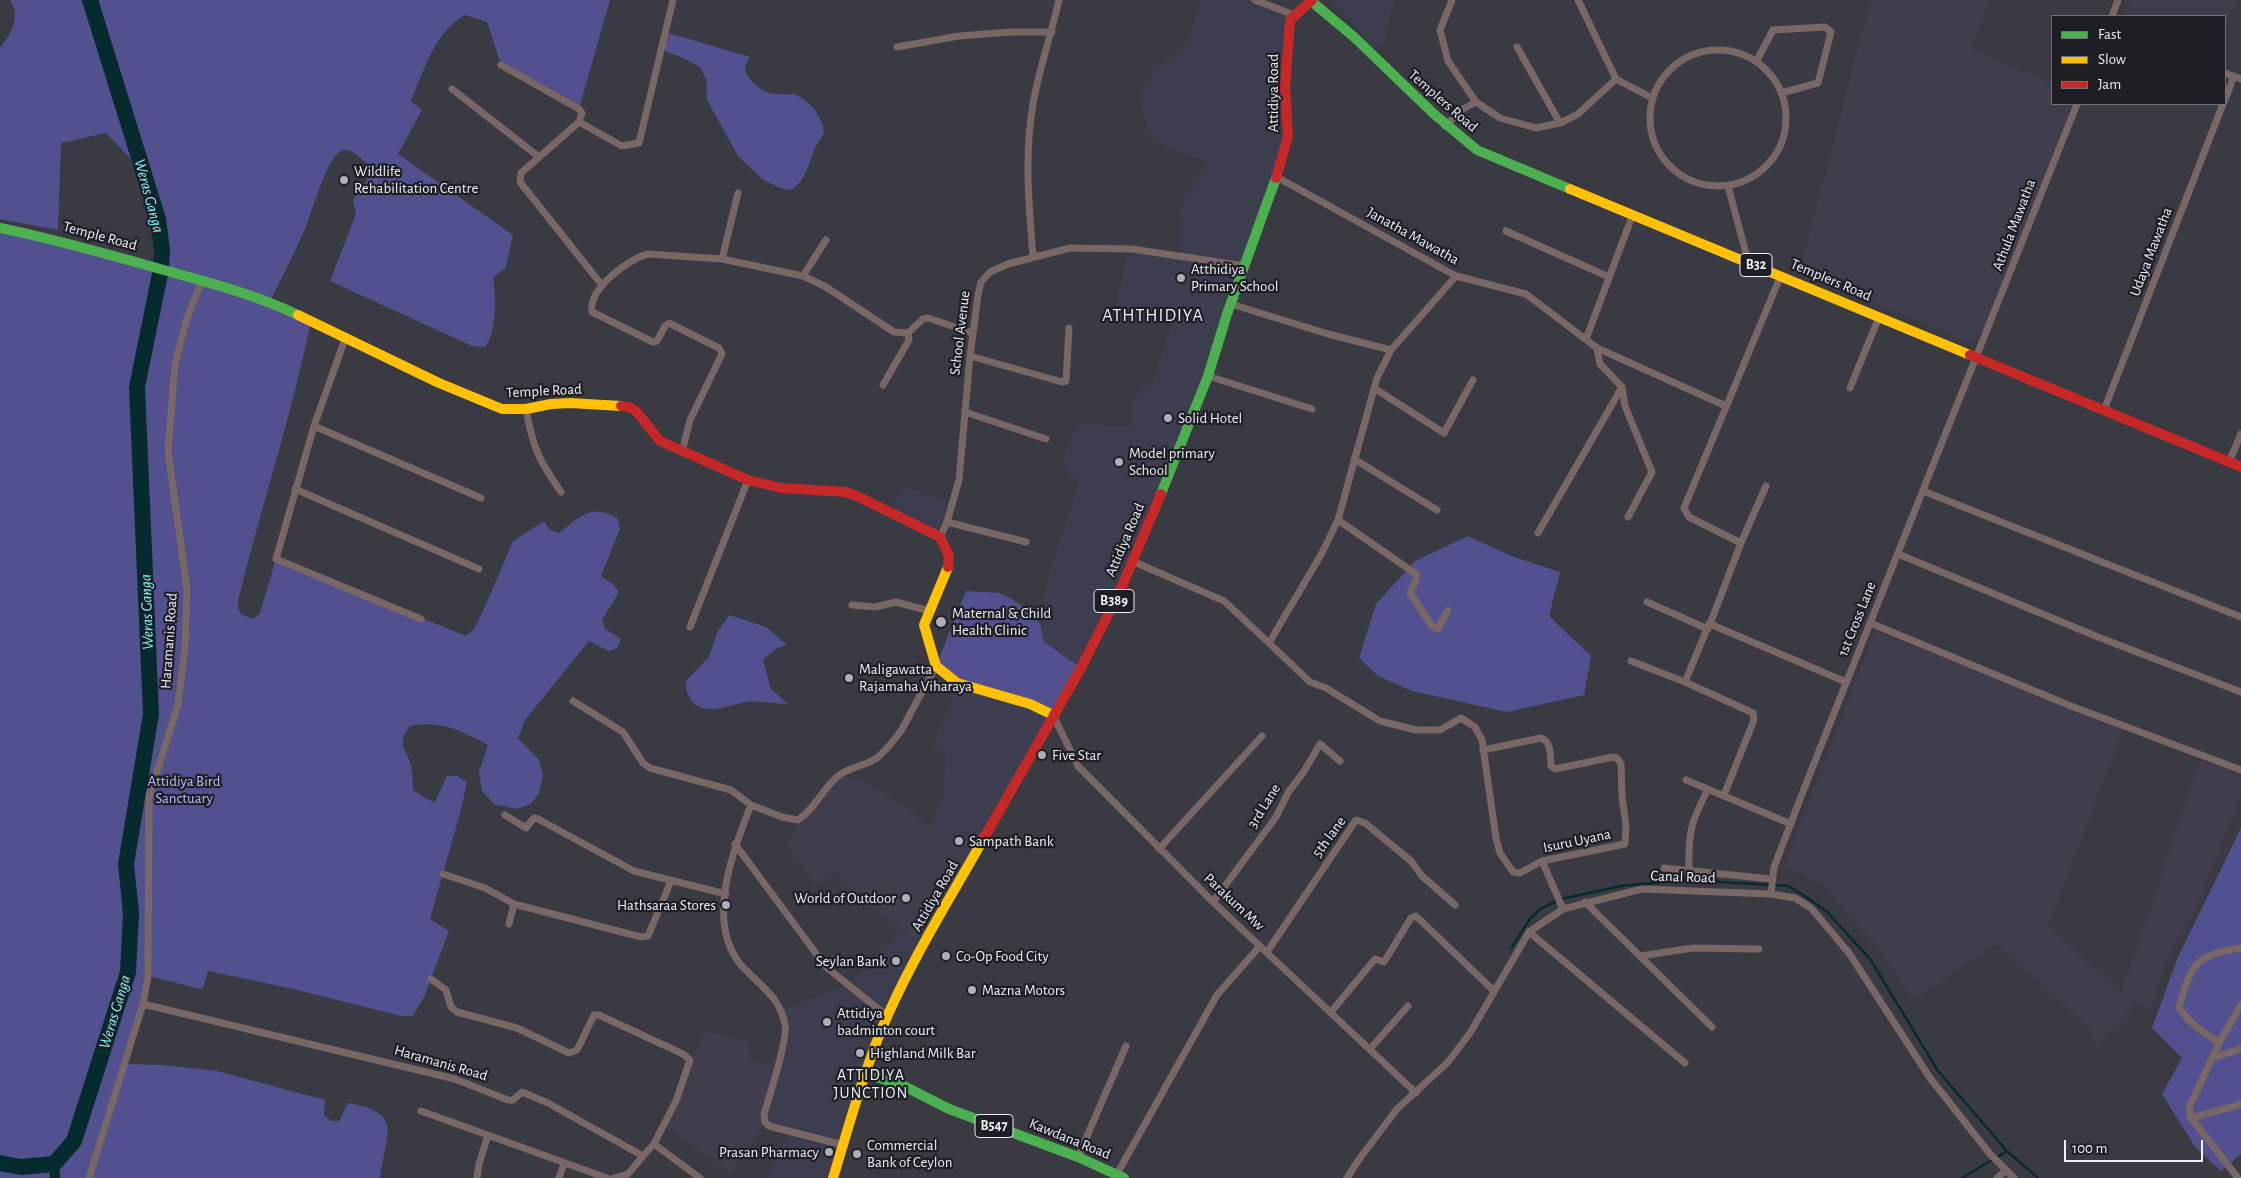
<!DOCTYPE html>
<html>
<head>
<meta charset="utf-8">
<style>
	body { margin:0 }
	#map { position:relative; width:2241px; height:1178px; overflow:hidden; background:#3a3a42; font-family:"Alegreya Sans",sans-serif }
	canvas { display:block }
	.legend { position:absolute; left:2051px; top:15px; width:175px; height:90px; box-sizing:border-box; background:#1e1e25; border:1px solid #717179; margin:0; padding:6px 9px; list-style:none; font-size:15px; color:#edeef7 }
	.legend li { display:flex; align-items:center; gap:10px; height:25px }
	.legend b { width:25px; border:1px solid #717179 }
	.scale { position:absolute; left:2064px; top:1140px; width:139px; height:22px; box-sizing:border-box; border:2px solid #edeef7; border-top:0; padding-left:6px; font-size:15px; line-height:18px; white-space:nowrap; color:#edeef7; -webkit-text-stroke:4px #1e1e25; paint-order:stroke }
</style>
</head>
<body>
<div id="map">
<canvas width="2241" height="1178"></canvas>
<ul class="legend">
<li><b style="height:6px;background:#4caf50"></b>Fast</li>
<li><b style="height:6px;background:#ffc107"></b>Slow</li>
<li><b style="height:6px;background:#c62828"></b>Jam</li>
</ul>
<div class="scale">100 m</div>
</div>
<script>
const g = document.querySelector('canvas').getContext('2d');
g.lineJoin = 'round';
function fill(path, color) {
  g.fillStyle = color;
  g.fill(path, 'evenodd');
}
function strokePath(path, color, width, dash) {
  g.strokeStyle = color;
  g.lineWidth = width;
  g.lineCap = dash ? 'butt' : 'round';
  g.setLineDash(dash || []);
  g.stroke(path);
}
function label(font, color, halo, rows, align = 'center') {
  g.font = font + ' "Alegreya Sans",sans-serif';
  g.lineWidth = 4.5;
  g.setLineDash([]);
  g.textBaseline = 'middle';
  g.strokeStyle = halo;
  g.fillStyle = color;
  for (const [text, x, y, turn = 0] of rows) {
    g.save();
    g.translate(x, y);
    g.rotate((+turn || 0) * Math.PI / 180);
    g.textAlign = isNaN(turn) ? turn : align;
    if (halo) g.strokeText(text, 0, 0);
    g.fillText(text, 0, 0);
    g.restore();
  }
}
const built = new Path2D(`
	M1201 0H1255L1294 15 1288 124 1208 376 1081 668 1044 642 1040 624 1049 575 1080 483 1070 476 1064 466V458L1070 437 1079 423 1133 427V402L1139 391 1152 384 1173 319 1118 306 1119 291 1127 260 1132 249 1179 256 1181 205 1205 169 1203 161 1164 146 1148 130 1139 95 1158 66 1177 55 1189 37Z
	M1332 0H1394L1384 44 1373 48Z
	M905 486 953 504 942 535 892 514 897 496 900 490Z
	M957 683 1053 715 970 863 929 828 944 793 945 755 933 746Z
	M903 932 923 946 902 985 833 1178H767L789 1132 765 1122 786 1028 781 1010 846 985Z`);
const industrial = new Path2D(`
	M1871 0H1991L1971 48 2052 84V104H2075L1986 326 1974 341 1967 342 1800 271Z
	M2131 0H2236L2225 28V16H2127L2126 11Z
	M1875 631 2124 728 2052 918 2046 924 2121 994 2200 760 2241 776V796L2194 913 2168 958 2150 1010 2128 1000 2134 1006 2097 1048 2088 1026 1996 944 1914 1000 1873 942 1836 900 1820 883 1784 865Z
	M840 775 864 781 908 809 970 863 923 946 850 890 835 871 823 883 815 884 808 875 806 868 792 853 788 844 798 820Z
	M706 1030 746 1041 751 1046 749 1059 777 1067 765 1122 732 1173 664 1125 690 1060Z`);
const green = new Path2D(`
	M10 0H610L579 109 501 65 487 22 465 15C434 33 424 70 411 101L422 110 398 154 513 235 506 267 493 278C496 296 497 332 485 347L472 346 330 281 356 214 353 200 367 180V164C360 157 348 144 338 153 326 163 313 208 307 224 296 250 283 276 270 301L311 321C292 415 261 507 238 601V608L241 614 253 619 260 613 276 559 466 636 474 629 483 611 513 541 544 521 549 529 559 533C579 517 593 502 618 519L620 529 601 576 613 584 619 592 602 620 605 629 621 639 617 648 609 651 589 641 525 720 518 738 539 760 543 774 539 793 531 804 517 809 494 804 482 791 479 772 488 745C462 731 441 720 410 726 395 746 407 747 411 766 413 774 413 782 413 790L425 798 435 802 447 776H457L467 782 461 810 430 919 449 931 424 997 413 1016H401L289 988 208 971 203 988 200 989 149 976 124 1064 164 1065 217 1071 325 1100 324 1115 331 1121H339L348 1103C406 1113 385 1135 380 1178H0V228L161 268 162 250 158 219 144 173 106 133 61 143 58 230 0 219V48C10 36 22 15 10 0Z
	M665 32 750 57 746 65 745 71C759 94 770 95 794 94 809 100 823 116 824 133 821 138 817 143 815 148 808 164 807 178 792 190L780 188 762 179 738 156 707 100 706 79 700 67 681 57 661 50Z
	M1468 536 1511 556 1560 572 1549 616 1591 656 1584 695 1507 712 1412 691 1378 676 1359 658 1376 604 1415 561Z
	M966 591 999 593 1010 598 1031 612 1040 624 1044 642 1081 668 1053 715 957 683 936 666Z
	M729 615 766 627 787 645 777 648 763 660 771 689 788 704C778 704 754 700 746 702 730 705 699 718 690 698 687 692 684 687 687 680L709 657 718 631Z
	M2241 828V1154L2221 1171 2196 1148 2162 1094 2182 1058 2152 1028 2178 957Z`);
const stream = new Path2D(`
	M1512 947 1530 919 1540 909 1561 899 1621 886 1686 880 1788 886 1805 896 1827 912 1870 959 1938 1071 2007 1151
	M1962 1178 2007 1151 2038 1178`);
const canal = new Path2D(`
	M54 1164 55 1178`);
const river = new Path2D(`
	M0 1163 21 1167 54 1164 74 1141 128 972 131 913 126 864 151 714 137 387 161 269 162 250 158 219 90 0`);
const street = new Path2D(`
	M1255 0 1294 15
	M1452 0 1440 30 1448 61 1476 102 1500 118 1536 128 1560 123 1578 114 1616 79
	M1578 0 1616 79 1652 98
	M2112 16 2118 0
	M897 47 959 36 1010 32H1052
	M1517 47 1560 123
	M1650 118a68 68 0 1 1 136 0a68 68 0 1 1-136 0Z
	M1756 62 1773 30 1825 27 1831 32 1818 83 1781 93
	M501 65 579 109 582 113 579 122 521 173 520 182 601 284
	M2225 73 2241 79
	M452 89 539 157
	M2225 100 2234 76
	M579 122 622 146 639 143 673 0
	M1445 126 1463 109 1476 102
	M1275 176 1456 276 1526 294 1597 348 1726 406
	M1728 186 1748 261
	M1506 231 1609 277
	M1033 257C1029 206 1024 155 1033 104 1039 69 1051 35 1059 0
	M722 259 738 193
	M1781 275 1684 508 1689 517 1741 543 1710 624 1846 682
	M803 276 826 240
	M202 280 186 321 175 364 168 451 187 589 185 647 178 705 149 797 148 976 143 1004 455 1079 508 1100H513L522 1092 548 1103 643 1156 654 1144 700 1178
	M1231 304 1328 334 1391 350
	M345 339 314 426 276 559 421 619
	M1586 339 1633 214
	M1597 348 1600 364 1622 387 1625 406 1652 472 1628 517
	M970 356 1062 382 1066 381 1069 328
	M1208 376 1312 409
	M883 385 909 340 908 333
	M1374 388 1444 433 1473 380
	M1850 388 1879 317
	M526 409C533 449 539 460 561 492
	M2104 410 2223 104
	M965 412 1046 439
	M314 426 481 498
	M682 452 690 420 722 354 719 348 669 323 665 326 657 341 653 342 592 312C588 289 628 259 648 254L722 259 803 276 826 287 894 332 908 333 923 319 928 318 973 333
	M1354 459 1437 510
	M2229 462 2241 434
	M295 489 479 569
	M1923 491 2241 617
	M1338 520 1416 574V580L1410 593 1432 626 1438 629 1448 610
	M947 522 1026 542
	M1538 533 1622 387
	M940 537 947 522 959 480 970 356 978 295 981 282 990 272 1008 264 1070 248 1132 249 1245 266
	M1741 543 1766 486
	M1898 554 2098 637 2241 692
	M1132 561 1224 601 1269 643 1322 553 1338 520 1377 378 1391 350 1456 276
	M1647 602 1708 629
	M852 605 875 607 896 602 929 611
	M1870 623 2071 706 2241 770
	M690 627 748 480
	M1269 643 1310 682 1326 688 1380 721 1416 730H1440L1461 718 1475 727 1482 740 1496 838 1500 853 1513 872 1520 873 1542 861 1625 844 1626 826 1622 796 1621 764 1617 758 1613 757 1555 769 1551 766C1550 756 1552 742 1541 738L1483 750
	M1631 661 1685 682 1753 713 1754 720 1724 795
	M1685 682 1709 624
	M573 701 623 732 643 763 650 768 731 790 751 805 782 817 798 820C816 808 822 789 838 776 849 767 865 766 877 758 886 751 894 740 901 731L936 666
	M1053 715 1078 766 1213 902 1416 1093
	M1686 780 1791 824
	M751 805C733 850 705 922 741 965 759 985 780 996 785 1025 788 1037 769 1098 764 1114L765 1122 769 1126 843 1145
	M505 815 526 828 534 818 538 819 634 871 726 894
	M735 844 826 967 887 1016
	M1159 849 1262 736
	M1542 861 1563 909
	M1664 868 1771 879
	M1689 869C1688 832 1691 822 1708 789
	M443 874 485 888 514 904 641 937 648 936 671 881
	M1771 894 1774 867 1809 776 2077 104
	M1213 902 1276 817 1289 791 1303 773 1320 744 1340 761
	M1585 902 1712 1027
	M509 924 514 904
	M1529 932 1685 1063
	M1267 952 1356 820 1365 823 1411 861 1422 876 1455 905
	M1640 956 1693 948 1759 949
	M431 979 446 990 451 1007 457 1012 517 1028 569 1053 577 1050 594 1015H599L683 1054 690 1060 676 1101 654 1144
	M1331 1012 1375 959 1384 962 1411 918 1416 916 1494 991
	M2219 1043C2205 1033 2187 1022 2179 1007 2192 962 2195 956 2241 948
	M1370 1049 1408 1006
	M2212 1058 2241 1049
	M421 1111 607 1178
	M2191 1118 2241 1104
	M1078 1157 1126 1046
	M1117 1174 1217 995 1260 946
	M89 1178 143 1004
	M477 1178 479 1164 488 1135
	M559 1178 564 1164
	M614 1178 628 1174 643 1156
	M1347 1178 1360 1158 1397 1109 1448 1062 1470 1033 1529 932 1563 909 1642 889 1771 894 1795 898 1811 908 1849 953 1930 1078 1990 1154 2014 1178
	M1997 1178 2006 1170
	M2238 1178 2191 1118 2189 1108 2219 1043 2241 1005`);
const fast = new Path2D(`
	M1311 1 1354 37 1434 114 1477 150 1570 189
	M0 228C54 239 107 254 160 269 207 282 254 294 298 315
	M1161 494 1208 376 1227 314 1276 178
	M865 1074 900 1084 949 1109 1078 1157 1124 1178`);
const slow = new Path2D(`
	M1570 189 1970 355
	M298 315 439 383 502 409H526L551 404 570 403 621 406
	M948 567 924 625 936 666 957 683 1030 704 1053 715
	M833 1178C848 1129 861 1080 880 1033 908 965 948 902 984 838`);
const jam = new Path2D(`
	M1276 178 1288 136 1285 88 1290 20 1312 0
	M1970 355 2241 467
	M621 406 629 407 636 411 660 441 748 480 781 488 846 492 857 496 940 537 949 556 948 567
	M984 838 1081 668 1120 591 1161 494`);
const markers = [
	[344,180,5,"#aeafb8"],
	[1181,278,5,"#aeafb8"],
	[1168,418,5,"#aeafb8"],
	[1119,462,5,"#aeafb8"],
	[941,622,6,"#aeafb8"],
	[849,678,5,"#aeafb8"],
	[1042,755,5,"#aeafb8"],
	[959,841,5,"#aeafb8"],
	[906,898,5,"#aeafb8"],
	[726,905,5,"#aeafb8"],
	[946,956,5,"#aeafb8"],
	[896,961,5,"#aeafb8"],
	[972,990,5,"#aeafb8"],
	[827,1022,5,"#aeafb8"],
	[860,1053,5,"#aeafb8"],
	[829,1152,5,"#aeafb8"],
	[857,1154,5,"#aeafb8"]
];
const shields = [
	[1756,265,32],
	[1114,601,40],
	[994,1126,38]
];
const shieldNames = [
	["B32",1756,265],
	["B389",1114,601],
	["B547",994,1126]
];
const streetNames = [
	["Attidiya Road",1273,93,-90],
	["Templers Road",1443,101,41],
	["Athula Mawatha",2014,225,-69],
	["Temple Road",100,236,15],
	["Janatha Mawatha",1413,236,29],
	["Udaya Mawatha",2151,252,-69],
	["Templers Road",1831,280,23],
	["School Avenue",960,333,-83],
	["Temple Road",544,391,-3],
	["Attidiya Road",1125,540,-67],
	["1st Cross Lane",1857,619,-68],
	["Haramanis Road",169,641,-86],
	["3rd Lane",1264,806,-58],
	["5th lane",1329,837,-54],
	["Isuru Uyana",1577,841,-12],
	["Canal Road",1683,877,2],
	["Attidiya Road",935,896,-60],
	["Parakum Mw",1234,902,43],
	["Haramanis Road",441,1063,16],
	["Kawdana Road",1070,1139,22]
];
const poiNames = [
	["Wildlife",354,171],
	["Rehabilitation Centre",354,188],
	["Atthidiya",1191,269],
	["Primary School",1191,286],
	["Solid Hotel",1178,418],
	["Model primary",1129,453],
	["School",1129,470],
	["Maternal & Child",952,613],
	["Health Clinic",952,630],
	["Maligawatta",859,669],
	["Rajamaha Viharaya",859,686],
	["Five Star",1052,755],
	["Sampath Bank",969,841],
	["World of Outdoor",896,898,"right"],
	["Hathsaraa Stores",716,905,"right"],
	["Co-Op Food City",956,956],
	["Seylan Bank",886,961,"right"],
	["Mazna Motors",982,990],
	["Attidiya",837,1013],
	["badminton court",837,1030],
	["Highland Milk Bar",870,1053],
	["Commercial",867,1145],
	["Bank of Ceylon",867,1162],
	["Prasan Pharmacy",819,1152,"right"]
];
const parkNames = [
	["Attidiya Bird",184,781],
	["Sanctuary",184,798]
];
const waterNames = [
	["Weras Ganga",149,196,75],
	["Weras Ganga",147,612,-92],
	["Weras Ganga",115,1012,-73]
];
const neighbourhoodNames = [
	["ATTIDIYA",871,1075],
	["JUNCTION",871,1093]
];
const quarterNames = [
	["ATHTHIDIYA",1153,316]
];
fill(built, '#3d3d50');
fill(industrial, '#403d4c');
fill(green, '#52508f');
strokePath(stream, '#052b2e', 2.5);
strokePath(canal, '#052b2e', 10);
strokePath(river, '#052b2e', 16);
strokePath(street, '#786765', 7);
strokePath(fast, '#4caf50', 10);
strokePath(slow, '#ffc107', 10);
strokePath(jam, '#c62828', 10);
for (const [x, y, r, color] of markers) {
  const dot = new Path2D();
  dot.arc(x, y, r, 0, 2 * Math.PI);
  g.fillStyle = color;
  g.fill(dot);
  strokePath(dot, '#1e1e25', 2);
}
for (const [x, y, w] of shields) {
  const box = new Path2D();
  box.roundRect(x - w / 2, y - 11.5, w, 23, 4);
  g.fillStyle = '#1e1e25';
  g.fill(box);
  strokePath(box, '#edeef7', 1);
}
label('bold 14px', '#edeef7', null, shieldNames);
label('15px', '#edeef7', '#1e1e25', streetNames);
label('15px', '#edeef7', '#1e1e25', poiNames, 'left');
label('15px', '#bcbdfb', '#1e1e25', parkNames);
label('italic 16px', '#74f7fd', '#1e1e25', waterNames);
g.letterSpacing = '1px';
label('16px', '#edeef7', '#1e1e25', neighbourhoodNames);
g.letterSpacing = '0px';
g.letterSpacing = '1px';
label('18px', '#edeef7', '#1e1e25', quarterNames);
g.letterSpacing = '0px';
</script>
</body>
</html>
